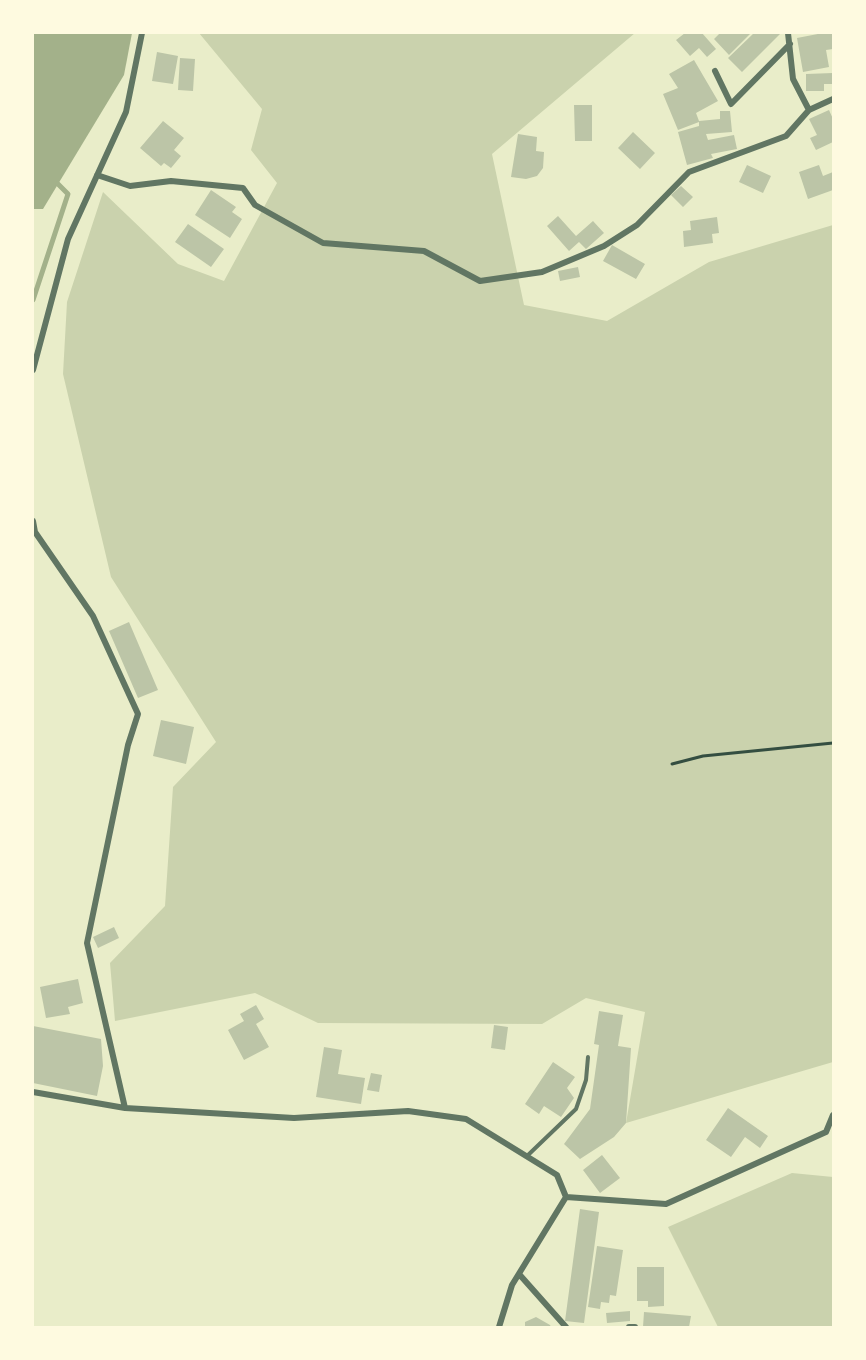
<!DOCTYPE html>
<html>
<head>
<meta charset="utf-8">
<style>
	body { margin:0 }
	#map { position:relative; width:866px; height:1360px; overflow:hidden; background:#e9edc9; font-family:Cabin,sans-serif }
	canvas { display:block }
	.frame { position:absolute; inset:0; border:34px solid #fefae0; pointer-events:none }
</style>
</head>
<body>
<div id="map">
<canvas width="866" height="1360"></canvas>
<div class="frame"></div>
</div>
<script>
const g = document.querySelector('canvas').getContext('2d');
g.lineJoin = 'round';
function fill(path, color) {
  g.fillStyle = color;
  g.fill(path, 'evenodd');
}
function strokePath(path, color, width, dash) {
  g.strokeStyle = color;
  g.lineWidth = width;
  g.lineCap = dash ? 'butt' : 'round';
  g.setLineDash(dash || []);
  g.stroke(path);
}
const green = new Path2D(`
	M199 33H635L492 154 524 305 607 321 709 262 833 225V1062L626 1123 645 1012 586 998 542 1024 318 1023 255 993 115 1021 110 963 165 906 173 787 216 742 111 577 63 374 67 302 103 192 178 264 224 281 277 183 251 150 262 109Z
	M792 1173 833 1177V1327H718L668 1227Z`);
const water = new Path2D(`
	M33 33H132L124 75 43 209H33Z`);
const stream = new Path2D(`
	M33 300 68 194 58 184`);
const building = new Path2D(`
	M685 33H702L716 49 707 57 699 48 690 56 676 40Z
	M720 33H751L729 55 714 39Z
	M754 33H781L742 72 728 58Z
	M823 33H833V49L826 50 829 67 803 72 797 38Z
	M157 52 178 56 173 84 152 81Z
	M180 58 195 59 193 91 178 90Z
	M694 60 718 101 696 113 699 121 720 119V111H730L732 132 706 134 708 140 734 135 737 149 711 154 713 158 687 165 678 132 699 126V122L678 130 663 94 678 88 669 74Z
	M833 73V84H824V91H806V74Z
	M574 105H592V141H575Z
	M829 110 833 119V142L816 150 810 138 817 135 809 119Z
	M163 121 184 138 174 150 181 156 171 168 164 163 161 166 140 148Z
	M633 132 655 153 640 169 618 148Z
	M518 134 537 137 536 151 544 152 543 168 537 176 526 179 511 177Z
	M747 165 771 176 763 193 739 182Z
	M819 165 823 176 833 172V190L808 199 799 172Z
	M681 186 693 197 683 207 671 195Z
	M211 190 236 207 232 212 242 219 230 238 195 215Z
	M558 216 576 236 593 221 604 233 586 249 579 242 569 251 547 226Z
	M717 217 719 233 712 234 713 243 684 247 683 231 691 230 690 221Z
	M188 224 224 249 211 267 175 242Z
	M612 245 645 264 636 279 603 261Z
	M578 267 580 277 560 281 558 271Z
	M129 622 158 690 138 698 109 631Z
	M161 720 194 727 186 764 153 756Z
	M114 927 119 938 98 948 93 937Z
	M78 979 83 1003 68 1007 70 1014 46 1018 40 987Z
	M256 1005 264 1019 256 1024 269 1047 244 1060 228 1030 244 1021 240 1014Z
	M599 1011 623 1015 618 1046 631 1048 626 1123 614 1137 580 1159 564 1144 590 1109 599 1045 594 1044Z
	M494 1025 508 1027 505 1050 491 1048Z
	M33 1026 101 1039 103 1066 97 1096 33 1083Z
	M324 1047 342 1050 338 1074 365 1078 361 1104 316 1097Z
	M553 1062 575 1077 567 1088 574 1098 561 1117 544 1106 539 1114 525 1104Z
	M371 1073 382 1075 379 1092 367 1090Z
	M728 1108 768 1136 760 1148 745 1137 731 1157 706 1140Z
	M602 1155 620 1178 600 1193 583 1170Z
	M580 1209 599 1212 584 1323 565 1321Z
	M597 1246 623 1250 616 1296 610 1295 609 1303 601 1302 600 1309 588 1307Z
	M637 1267H664V1306L648 1307V1301H637Z
	M630 1311V1321L607 1323 606 1313Z
	M644 1312 691 1316 689 1327H643Z
	M536 1317 550 1325 551 1327H525V1322Z`);
const path = new Path2D(`
	M672 764 703 756 833 743`);
const service = new Path2D(`
	M527 1156 576 1109 586 1080 588 1057`);
const minor = new Path2D(`
	M788 33 793 79 809 110
	M715 71 731 104 790 44
	M97 175 130 186 171 181 243 188 255 205 323 243 424 251 480 281 542 272 604 246 637 225 689 172 786 136 809 110 833 99
	M33 370 68 239 126 112 142 33
	M33 521 35 532 93 616 138 714 128 745 87 943 125 1108
	M33 1092 125 1108 294 1118 408 1111 466 1119 557 1175 566 1197 512 1285 499 1327
	M566 1197 666 1204 826 1132 833 1115
	M519 1274 566 1327
	M629 1327H635`);
fill(green, '#cad2ad');
fill(water, '#a3b18a');
strokePath(stream, '#a3b18a', 5);
fill(building, '#bcc5a7');
strokePath(path, '#344e41', 3);
strokePath(service, '#617663', 4);
strokePath(minor, '#617663', 6);
</script>
</body>
</html>
